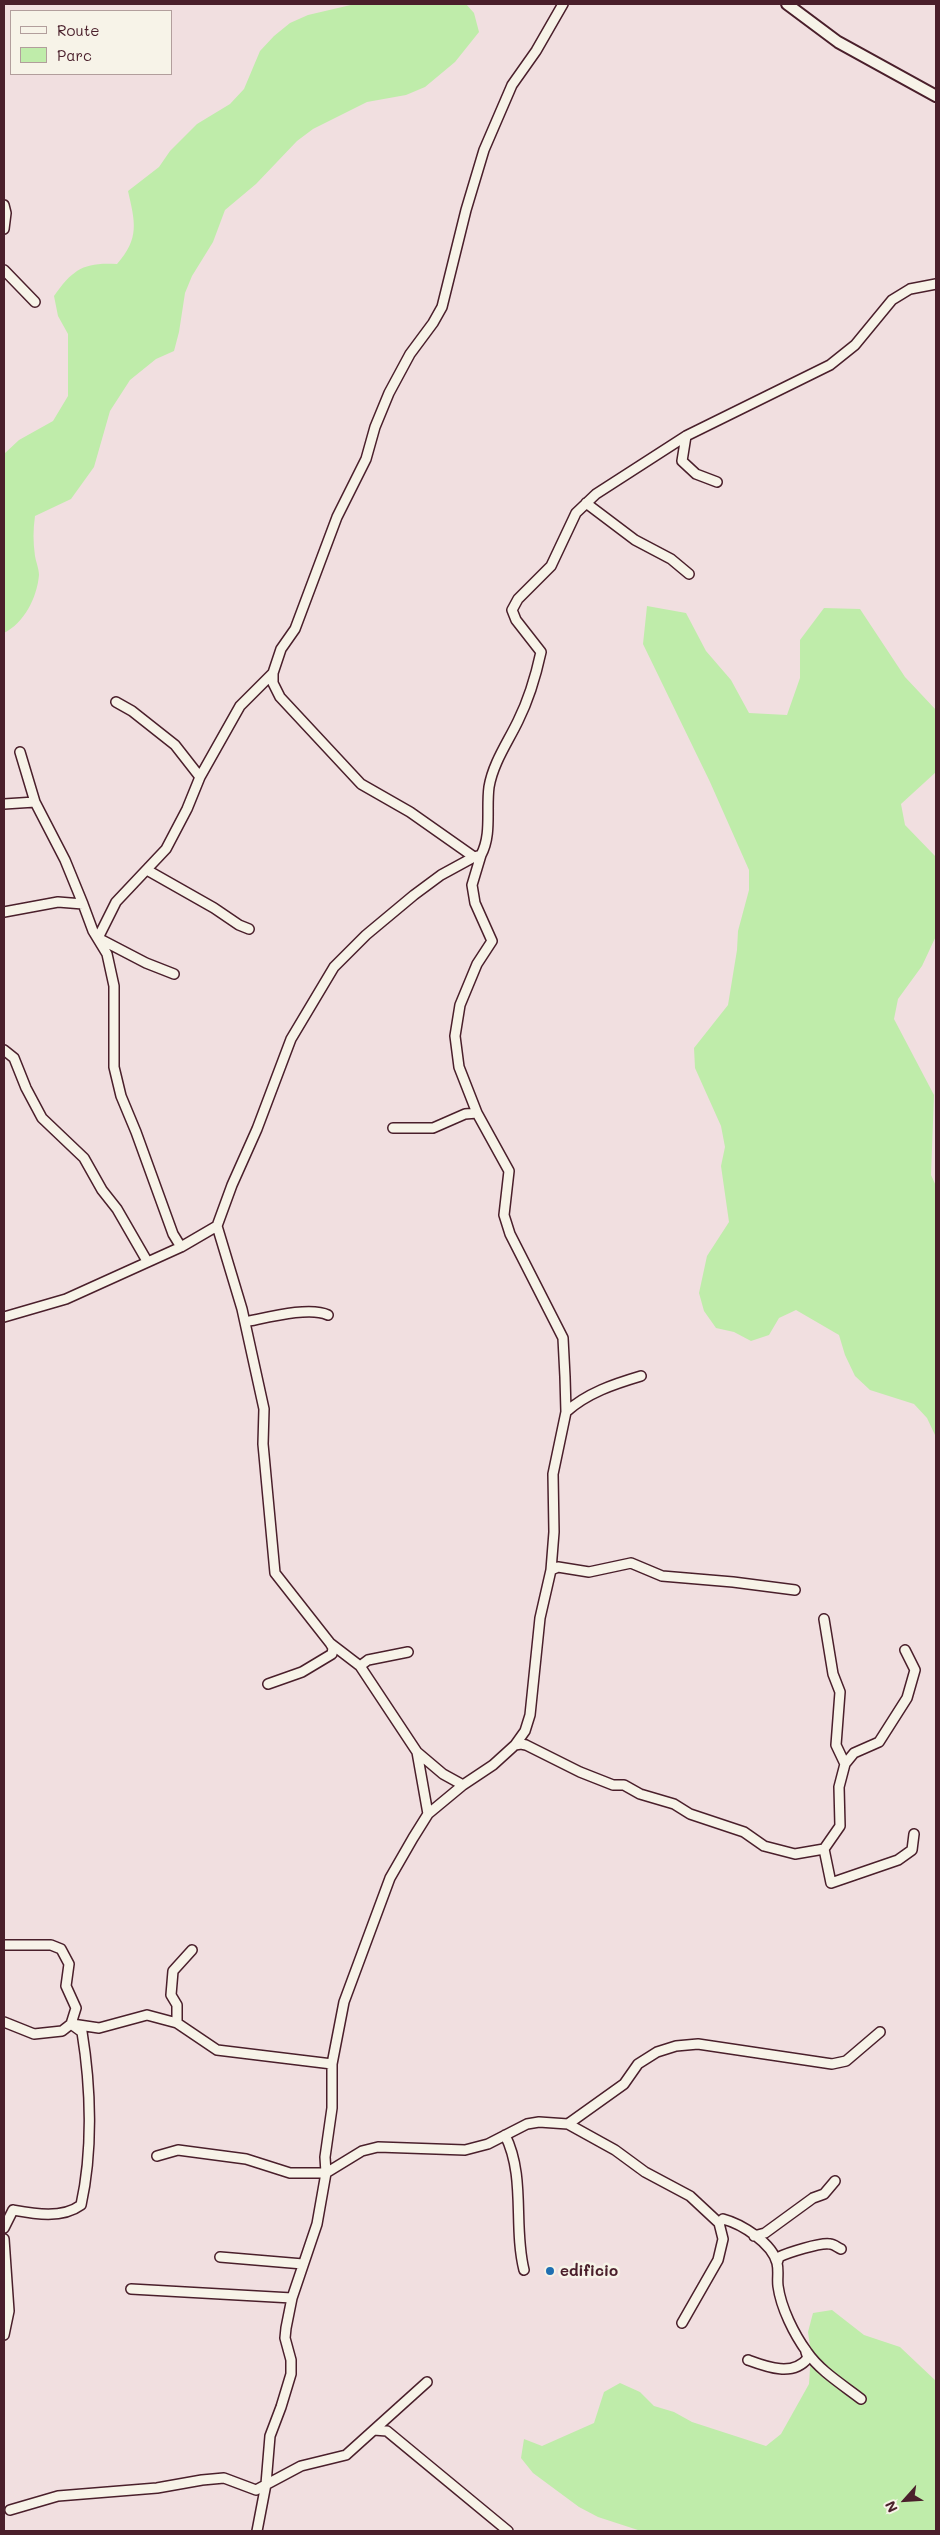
<!DOCTYPE html>
<html>
<head>
<meta charset="utf-8">
<style>
	body { margin:0 }
	#map { position:relative; width:940px; height:2535px; overflow:hidden; background:#f1dfe0; font-family:Mali,sans-serif }
	canvas { display:block }
	.frame { position:absolute; inset:0; border:5px solid #4a1f2b; pointer-events:none }
	.legend { position:absolute; left:10px; top:10px; width:162px; height:65px; box-sizing:border-box; background:#f7f3e8; border:1px solid #b29e9c; margin:0; padding:6px 9px; list-style:none; font-size:15px; color:#4a1f2b }
	.legend li { display:flex; align-items:center; gap:10px; height:25px }
	.legend b { width:25px; border:1px solid #b29e9c }
	.north { position:absolute; left:880px; top:2475px; width:50px; height:50px; -webkit-text-stroke:4px #f7f3e8; paint-order:stroke; rotate:244deg; font-size:14px; font-weight:700; line-height:20px; text-align:center; color:#4a1f2b }
	.north::after { content:''; display:block; margin:auto; width:18px; height:22px; background:#4a1f2b; clip-path:polygon(50% 0,100% 100%,50% 72%,0 100%) }
</style>
</head>
<body>
<div id="map">
<canvas width="940" height="2535"></canvas>
<div class="frame"></div>
<ul class="legend">
<li><b style="height:6px;background:#f7f3e8"></b>Route</li>
<li><b style="height:14px;background:#bfecaa"></b>Parc</li>
</ul>
<div class="north">N</div>
</div>
<script>
const g = document.querySelector('canvas').getContext('2d');
g.lineJoin = 'round';
function fill(path, color) {
  g.fillStyle = color;
  g.fill(path, 'evenodd');
}
function strokePath(path, color, width, dash) {
  g.strokeStyle = color;
  g.lineWidth = width;
  g.lineCap = dash ? 'butt' : 'round';
  g.setLineDash(dash || []);
  g.stroke(path);
}
function label(font, color, halo, rows, align = 'center') {
  g.font = font + ' Mali,sans-serif';
  g.lineWidth = 5;
  g.setLineDash([]);
  g.textBaseline = 'middle';
  g.strokeStyle = halo;
  g.fillStyle = color;
  for (const [text, x, y, turn = 0] of rows) {
    g.save();
    g.translate(x, y);
    g.rotate((+turn || 0) * Math.PI / 180);
    g.textAlign = isNaN(turn) ? turn : align;
    if (halo) g.strokeText(text, 0, 0);
    g.fillText(text, 0, 0);
    g.restore();
  }
}
const green = new Path2D(`
	M355 4H466L474 13 479 32 455 62 425 87 406 95 367 102 313 129 297 141 256 184 225 210 213 242 192 276 185 293 179 332 174 351 156 359 130 380 110 411 94 467 71 499 35 516C33 530 33 542 35 556 36 562 39 569 39 575 37 598 24 623 4 633V454L19 440 53 421 68 396V334L58 316 54 296C73 269 84 262 117 264 140 238 135 222 128 191L159 167 170 151 197 124 230 104 244 89 260 51 274 36 290 23 308 15Z
	M647 606 686 613 706 651 731 680 749 713 787 715 800 678V640L824 608 860 609 905 677 936 710V772L901 804 905 825 936 857V936L922 966 898 999 894 1019 934 1095 931 1175 936 1186V1450L935 1435 927 1418 914 1404 870 1390 855 1376 845 1355 839 1335 796 1310 779 1318 769 1335 751 1341 734 1332 716 1328 704 1311 699 1293 707 1256 729 1222 721 1166 725 1147 721 1126 695 1068 694 1048 728 1005 737 950 738 931 749 890V870L710 782 643 644Z
	M832 2310 864 2335 900 2347 936 2381V2531H641L598 2517 579 2507 533 2473 521 2458 524 2439 542 2446 594 2423 604 2392 620 2383 640 2392 654 2406 674 2412 692 2422 766 2446 781 2434 809 2384 811 2353 808 2332 813 2313Z`);
const minor = new Path2D(`
	M4 205 6 213 4 229
	M4 270 35 302
	M686 436 682 461 696 474 717 482
	M586 503 635 540 671 559 689 574
	M116 702 132 711 175 745 200 777
	M20 752 35 802 65 860 83 904
	M4 804 35 802
	M481 855C492 835 486 809 489 787 493 763 508 742 518 721 529 699 536 675 541 652L516 620 512 610 518 599 551 566 576 513 596 494 686 436 830 365 855 345 892 300 910 289 936 284
	M147 870 214 908 239 925 249 929
	M4 912 58 902 83 904 93 931 107 954 114 986V1067L121 1096 136 1132 173 1234 181 1247
	M174 974 146 963 98 938 116 902 166 849 187 809 200 777 240 706 273 673
	M4 1050 14 1058 26 1088 42 1118 84 1158 102 1190 117 1209 147 1261
	M393 1128H433L465 1114 477 1113
	M4 1317 66 1299 181 1247 217 1226
	M245 1322C266 1318 309 1306 328 1315
	M566 1412C587 1393 614 1384 641 1376
	M551 1570 558 1567 589 1572 631 1563 662 1576 733 1582 795 1590
	M824 1619 833 1674 840 1692 836 1745 845 1764
	M360 1666 368 1660 408 1652
	M268 1684 302 1672 332 1654 333 1648 330 1643
	M515 1745 521 1744 526 1745 580 1772 613 1785H624L640 1794 674 1804 690 1814 744 1832 764 1846 795 1854 824 1849 840 1826 839 1787 845 1764 854 1753 879 1742 907 1698 915 1670 905 1650
	M417 1752 443 1774 463 1785
	M428 1814 417 1752 360 1666 330 1643 275 1573 263 1444 264 1409 242 1309 217 1226 232 1185 257 1129 291 1039 334 967 366 935 414 895 441 875 474 857
	M824 1849 831 1883 898 1860 912 1850 914 1834
	M4 1945H51L61 1949 69 1964 66 1986 76 2008 71 2024 62 2031 34 2034 4 2022
	M177 2023V2005L171 1995 173 1971 192 1950
	M72 2024 99 2028 147 2015 177 2023 217 2050 332 2064
	M568 2124 624 2084 638 2064 657 2052 676 2046 698 2044 832 2064 846 2061 880 2032
	M505 2135C526 2177 513 2226 524 2270
	M157 2156 178 2150 246 2159 290 2173H326L362 2151 378 2147 465 2150 488 2144 527 2124 539 2122 568 2124 615 2150 645 2172 690 2196 719 2223 723 2239 718 2260 682 2323
	M719 2223 723 2219C742 2224 772 2243 777 2263 779 2271 777 2279 778 2286 781 2308 794 2334 807 2352 820 2371 843 2385 861 2399
	M4 2228 13 2210C35 2214 62 2219 81 2205 93 2151 91 2087 82 2032L71 2024
	M754 2236 765 2233 813 2198 824 2194 835 2181
	M4 2239 9 2311 4 2335
	M220 2257 303 2264
	M777 2263 779 2257C787 2253 821 2242 830 2244 834 2244 838 2248 841 2249
	M131 2289 292 2298
	M748 2360C767 2367 793 2377 808 2358L806 2352
	M374 2430 387 2431 508 2531
	M10 2510 58 2496 157 2488 202 2480 224 2478 256 2490 301 2466 346 2455 427 2382
	M257 2531 266 2484 270 2436 281 2407 291 2374V2360L285 2338 286 2328 292 2298 317 2224 326 2173 325 2157 332 2108V2064L344 2002 390 1878 413 1838 428 1814 463 1785 493 1765 515 1745 525 1731 530 1715 540 1618 551 1570 554 1532 553 1474 566 1412 565 1377 563 1338 510 1234 504 1215 509 1171 477 1113 459 1067 455 1036 460 1005 477 964 492 941 475 903 472 885 481 855 474 857 410 812 361 784 280 697 273 683V673L281 649 295 629 337 517 366 459 375 427 389 393 410 354 433 323 442 307 466 210 484 150 512 85 536 51 563 4`);
const tertiary = new Path2D(`
	M787 4 838 42 936 96`);
const markers = [
	[550,2271,5,"#1f6fb2"]
];
const poiNames = [
	["edificio",560,2271]
];
fill(green, '#bfecaa');
strokePath(minor, '#4a1f2b', 12);
strokePath(tertiary, '#4a1f2b', 14);
strokePath(minor, '#f7f3e8', 9);
strokePath(tertiary, '#f7f3e8', 10);
for (const [x, y, r, color] of markers) {
  const dot = new Path2D();
  dot.arc(x, y, r, 0, 2 * Math.PI);
  g.fillStyle = color;
  g.fill(dot);
  strokePath(dot, '#f7f3e8', 2);
}
label('bold 15px', '#4a1f2b', '#f7f3e8', poiNames, 'left');
</script>
</body>
</html>
